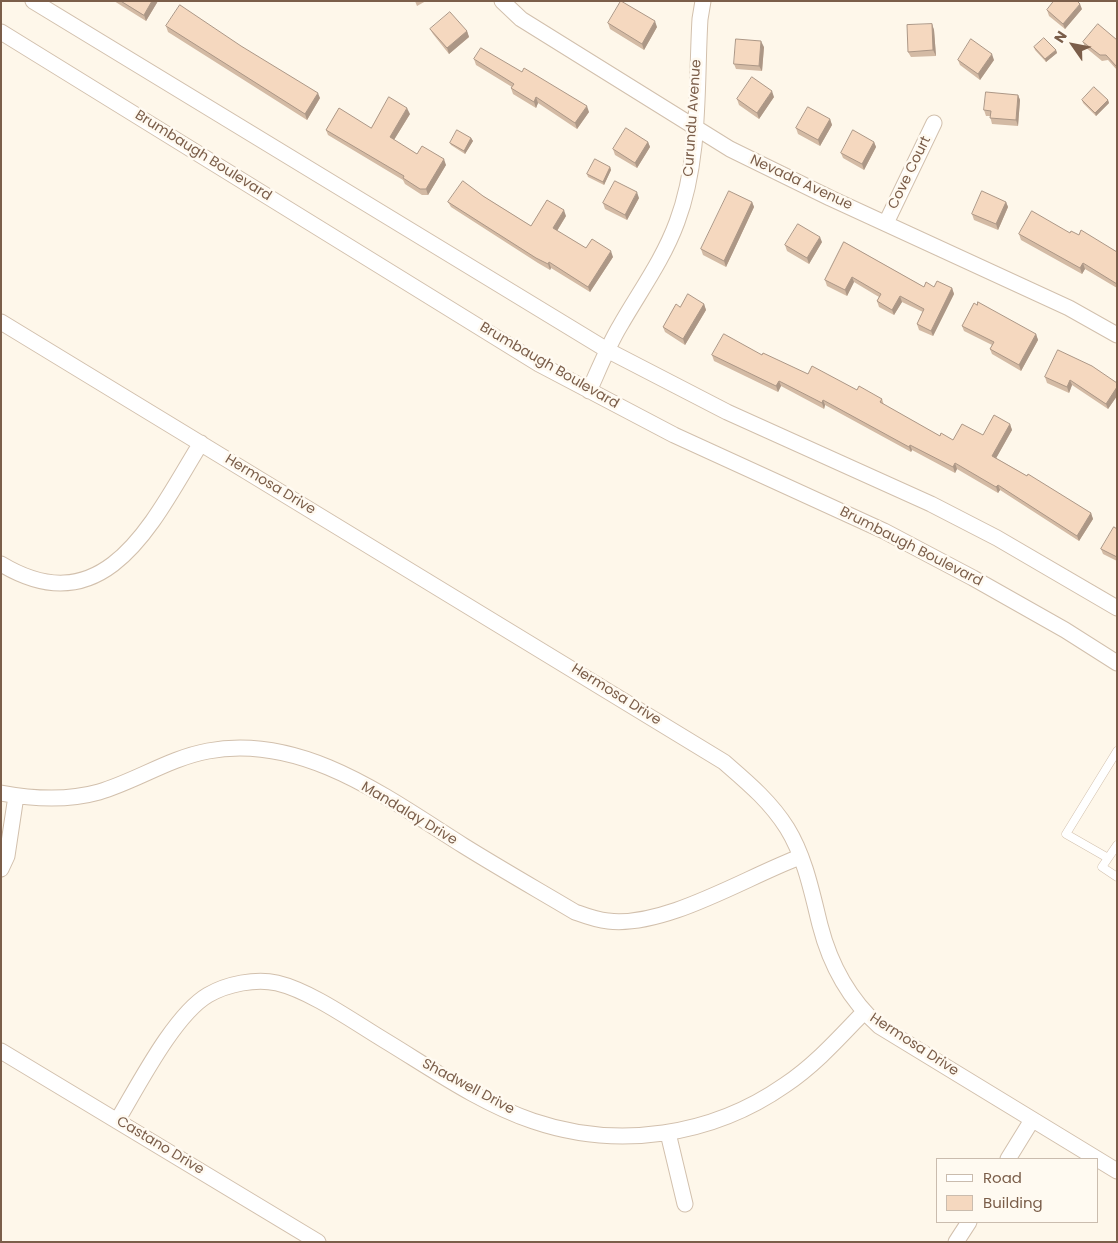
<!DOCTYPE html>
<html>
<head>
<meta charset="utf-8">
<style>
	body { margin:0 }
	#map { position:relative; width:1118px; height:1243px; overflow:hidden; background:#fef7ea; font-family:Poppins,sans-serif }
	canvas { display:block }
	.frame { position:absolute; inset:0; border:2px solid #7b5e4a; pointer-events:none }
	.legend { position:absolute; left:936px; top:1158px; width:162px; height:65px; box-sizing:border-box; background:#fffaf1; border:1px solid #cabcae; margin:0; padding:6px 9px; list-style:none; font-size:15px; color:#7b5e4a }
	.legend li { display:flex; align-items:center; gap:10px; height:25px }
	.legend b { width:25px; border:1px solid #cabcae }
	.north { position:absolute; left:1048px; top:20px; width:50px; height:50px; -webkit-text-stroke:4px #fffaf1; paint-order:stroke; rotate:303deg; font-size:14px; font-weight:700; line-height:20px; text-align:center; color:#7b5e4a }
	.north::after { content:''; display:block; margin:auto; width:18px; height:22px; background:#7b5e4a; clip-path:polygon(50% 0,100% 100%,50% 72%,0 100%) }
</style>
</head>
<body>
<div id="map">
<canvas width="1118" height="1243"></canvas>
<div class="frame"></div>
<ul class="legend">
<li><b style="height:6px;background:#fff"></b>Road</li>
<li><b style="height:14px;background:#f5d8bf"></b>Building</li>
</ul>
<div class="north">N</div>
</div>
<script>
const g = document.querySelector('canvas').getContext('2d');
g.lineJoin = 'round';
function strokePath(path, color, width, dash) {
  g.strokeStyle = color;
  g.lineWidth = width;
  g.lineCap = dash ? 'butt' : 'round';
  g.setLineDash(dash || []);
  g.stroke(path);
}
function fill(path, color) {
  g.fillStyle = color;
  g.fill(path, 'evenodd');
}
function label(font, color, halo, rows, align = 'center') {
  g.font = font + ' Poppins,sans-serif';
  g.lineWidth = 5;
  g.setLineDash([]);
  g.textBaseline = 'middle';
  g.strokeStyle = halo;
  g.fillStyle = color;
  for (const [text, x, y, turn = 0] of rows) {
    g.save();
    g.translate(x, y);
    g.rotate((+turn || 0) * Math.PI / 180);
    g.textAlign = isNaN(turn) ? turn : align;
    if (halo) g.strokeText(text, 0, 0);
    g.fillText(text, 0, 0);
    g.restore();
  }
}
const lane = new Path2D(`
	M1117 845 1102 867 1117 877
	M1108 858 1066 834 1117 751`);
const street = new Path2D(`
	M33 1 607 350 727 412 931 504 997 538 1117 608
	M502 1 521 19 730 149 830 198 1069 308 1117 335
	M1 32 539 364 674 435 884 531 973 578 1065 630 1117 663
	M886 223 934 123
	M1 322 724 762C747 782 770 801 787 828 805 857 812 893 820 925 830 964 850 1000 879 1026L1117 1171
	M589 391C599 369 608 346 620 326 640 291 663 260 677 222 701 158 696 86 700 19L703 1
	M1 564C107 628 155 517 201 443
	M1 793C33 799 67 801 99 792 136 781 170 758 208 751 303 733 389 799 464 846 501 869 538 890 575 912 586 916 596 920 608 921 665 928 746 877 800 857
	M1 869 7 856 16 796
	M1 1051 318 1242
	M117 1121C138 1086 174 1015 208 995 227 984 256 978 277 983 311 991 354 1022 384 1040 432 1069 480 1103 533 1121 618 1150 712 1136 785 1085 815 1065 839 1038 864 1012
	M668 1133 685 1204
	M1008 1159 1032 1120
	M956 1242 969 1222`);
const wall = new Path2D(`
	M114 1H158L146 21Z
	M415 1H426L417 6Z
	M1082 9 1065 29 1049 16 1047 10Z
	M608 23 657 27 644 50 610 29Z
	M932 24 934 30 936 56 911 57 908 52Z
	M166 26 320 98 307 120 168 32Z
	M430 29 467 31 469 37 449 54 433 34Z
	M1117 40V70L1108 60 1102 61 1085 47 1083 42Z
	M764 47 762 71 736 69 734 64Z
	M1034 47 1056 50 1057 53 1046 62 1035 50Z
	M474 59 589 112 577 129 538 103 536 108 513 94 511 88 512 87 476 65Z
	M958 60H994L980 80 960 65Z
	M1018 95 1020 100 1018 126 992 124 990 116H986L984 110Z
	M774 97 759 119 739 105 737 99Z
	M1082 100H1108L1109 103 1096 116 1083 103Z
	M410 114 394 140 417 154 446 165 428 195H422L405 184 403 180 328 135 326 130 371 128Z
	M830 119 832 125 820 146 798 134 796 128Z
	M471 138 473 141 465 154 451 145 450 143Z
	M648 142 650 147 637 168 615 155 613 149Z
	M874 142 876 147 864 170 843 158 841 153Z
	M610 167 611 170 604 185 588 177 587 174Z
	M483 196 531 226 566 216 557 231 586 248 613 257 590 292 551 268 550 270 538 263 451 207 448 202Z
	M639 198 627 220 605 209 603 203Z
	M752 202 754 207 726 267 703 255 701 249Z
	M1006 202 1008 207 998 230 974 220 972 214Z
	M1070 233 1117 252V288L1085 269 1082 274 1021 240 1019 234Z
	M822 242 809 264 787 251 785 245Z
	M844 242 924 287H934L952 288 954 294 933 336 919 330 917 324 923 312 902 302 894 315 879 307 877 301 879 297 854 282 847 296 827 286 825 280Z
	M704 304 706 310 685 345 665 332 663 327 680 307Z
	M962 326 1036 334 1038 340 1021 371 992 354 990 349 992 345 964 331Z
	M712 355H762L808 374 882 399 884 405 940 436 953 440 983 435 1010 424 1012 430 996 458 1091 513 1093 519 1079 541 1000 490 998 493 957 469 955 473 912 450 911 452 825 405 824 409 781 386 778 392 714 361Z
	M1045 377 1117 383V396L1108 409 1072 385 1069 393 1047 383Z
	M1117 529V561L1103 554 1101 549Z`);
const shadedWall = new Path2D(`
	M152 1H158L146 21 144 15Z
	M1080 4 1082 9 1065 29 1063 24Z
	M655 21 657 27 644 50 642 44Z
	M932 24 934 30 936 56 933 50Z
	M467 31 469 37 449 54 447 48Z
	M761 41 764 47 762 71 759 66Z
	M1056 50 1057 53 1046 62 1045 59Z
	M992 54 994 60 980 80 978 74Z
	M772 91 774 97 759 119 757 113Z
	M318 93 320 98 307 120 305 114Z
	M1018 95 1020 100 1018 126 1016 120Z
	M536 97 538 103 536 108 534 102Z
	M1108 100 1109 103 1096 116 1095 113Z
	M587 106 589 112 577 129 575 123Z
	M407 108 410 114 392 143 390 137Z
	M830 119 832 125 820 146 818 140Z
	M471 138 473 141 465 154 464 151Z
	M648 142 650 147 637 168 635 163Z
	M874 142 876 147 864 170 862 164Z
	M444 159 446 165 428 195 426 189Z
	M610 167 611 170 604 185 603 182Z
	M637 192 639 198 627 220 625 215Z
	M752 202 754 207 726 267 724 261Z
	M1006 202 1008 207 998 230 996 224Z
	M564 210 566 216 555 234 553 228Z
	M820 237 822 242 809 264 807 258Z
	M611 251 613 257 590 292 588 287Z
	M549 262 551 268 550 270 548 264Z
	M1083 263 1085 269 1082 274 1080 268Z
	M852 277 854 282 847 296 845 290Z
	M952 288 954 294 933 336 931 331Z
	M900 296 902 302 894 315 892 310Z
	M704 304 706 310 685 345 683 339Z
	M1036 334 1038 340 1021 371 1019 365Z
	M1070 380 1072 385 1069 393 1067 387Z
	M779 381 781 386 778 392 776 386Z
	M1117 387V396L1108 409 1106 404Z
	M823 400 825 405 824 409 822 403Z
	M1010 424 1012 430 994 462 992 456Z
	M910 445 912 450 911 452 909 447Z
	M955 463 957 469 955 473 953 467Z
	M998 485 1000 490 998 493 996 487Z
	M1091 513 1093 519 1079 541 1077 536Z`);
const building = new Path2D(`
	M121 1H152L144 15Z
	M621 1 655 21 642 44 608 23Z
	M1054 1H1077L1080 4 1063 24 1047 10Z
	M180 5 241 46 318 93 305 114 166 26Z
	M450 12 467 31 447 48 430 29Z
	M932 24 933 50 908 52 907 25Z
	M1098 24 1117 40V67L1106 55H1100L1083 42Z
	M1044 38 1056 50 1045 59 1034 47Z
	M736 39 761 41 759 66 734 64Z
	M971 39 992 54 978 74 958 60Z
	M481 48 522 72 524 68 587 106 575 123 536 97 534 102 511 88 514 84 474 59Z
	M752 77 772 91 757 113 737 99Z
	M1094 87 1108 100 1095 113 1082 100Z
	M986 92 1018 95 1016 120 990 118 991 111 984 110Z
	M389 97 407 108 390 137 417 154 422 146 444 159 426 189H420L403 178 404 176 326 130 339 108 371 128Z
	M808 107 830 119 818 140 796 128Z
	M626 128 648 142 635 163 613 149Z
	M457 130 471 138 464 151 450 143Z
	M853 130 874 142 862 164 841 153Z
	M595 159 610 167 603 182 587 174Z
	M463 181 483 196 531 226 547 200 564 210 553 228 586 248 592 239 611 251 588 287 549 262 548 264 536 258 448 202Z
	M615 181 637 192 625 215 603 203Z
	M729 191 752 202 724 261 701 249Z
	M982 191 1006 202 996 224 972 214Z
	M1032 211 1070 233 1071 231 1079 235 1081 230 1117 252V284L1083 263 1080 268 1019 234Z
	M798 224 820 237 807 258 785 245Z
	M844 242 924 287 926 282 934 287 937 281 952 288 931 331 917 324 924 309 900 296 892 310 877 301 881 294 852 277 845 290 825 280Z
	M688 294 704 304 683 339 663 327 676 304 680 307Z
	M978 302 1036 334 1019 365 990 349 994 342 962 326 974 303 977 305Z
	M724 334 762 355 763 353 808 374 812 366 857 390 859 386 882 399 880 402 940 436 941 433 953 440 962 424 983 435 994 415 1010 424 992 456 1027 476 1028 474 1091 513 1077 536 998 485 996 487 955 463 953 467 910 445 909 447 823 400 822 403 779 381 776 386 712 355Z
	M1058 350 1092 366 1117 383V387L1106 404 1070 380 1067 387 1045 377Z
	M1114 527 1117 529V557L1101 549Z`);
const streetNames = [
	["Curundu Avenue",693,118,-86],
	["Brumbaugh Boulevard",203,156,32],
	["Cove Court",910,173,-64],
	["Nevada Avenue",801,183,25],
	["Brumbaugh Boulevard",549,366,30],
	["Hermosa Drive",270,485,31],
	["Brumbaugh Boulevard",911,547,27],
	["Hermosa Drive",616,695,32],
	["Mandalay Drive",409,814,31],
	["Hermosa Drive",914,1045,33],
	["Shadwell Drive",468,1087,28],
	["Castano Drive",160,1146,31]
];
strokePath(lane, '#d2c0ad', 9);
strokePath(street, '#d2c0ad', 17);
strokePath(lane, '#fff', 8);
strokePath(street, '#fff', 15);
fill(wall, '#d3baa4');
fill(shadedWall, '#ac9786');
fill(building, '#f5d8bf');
strokePath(building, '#ac9786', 1);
label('14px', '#7b5e4a', '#fffaf1', streetNames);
</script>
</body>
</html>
